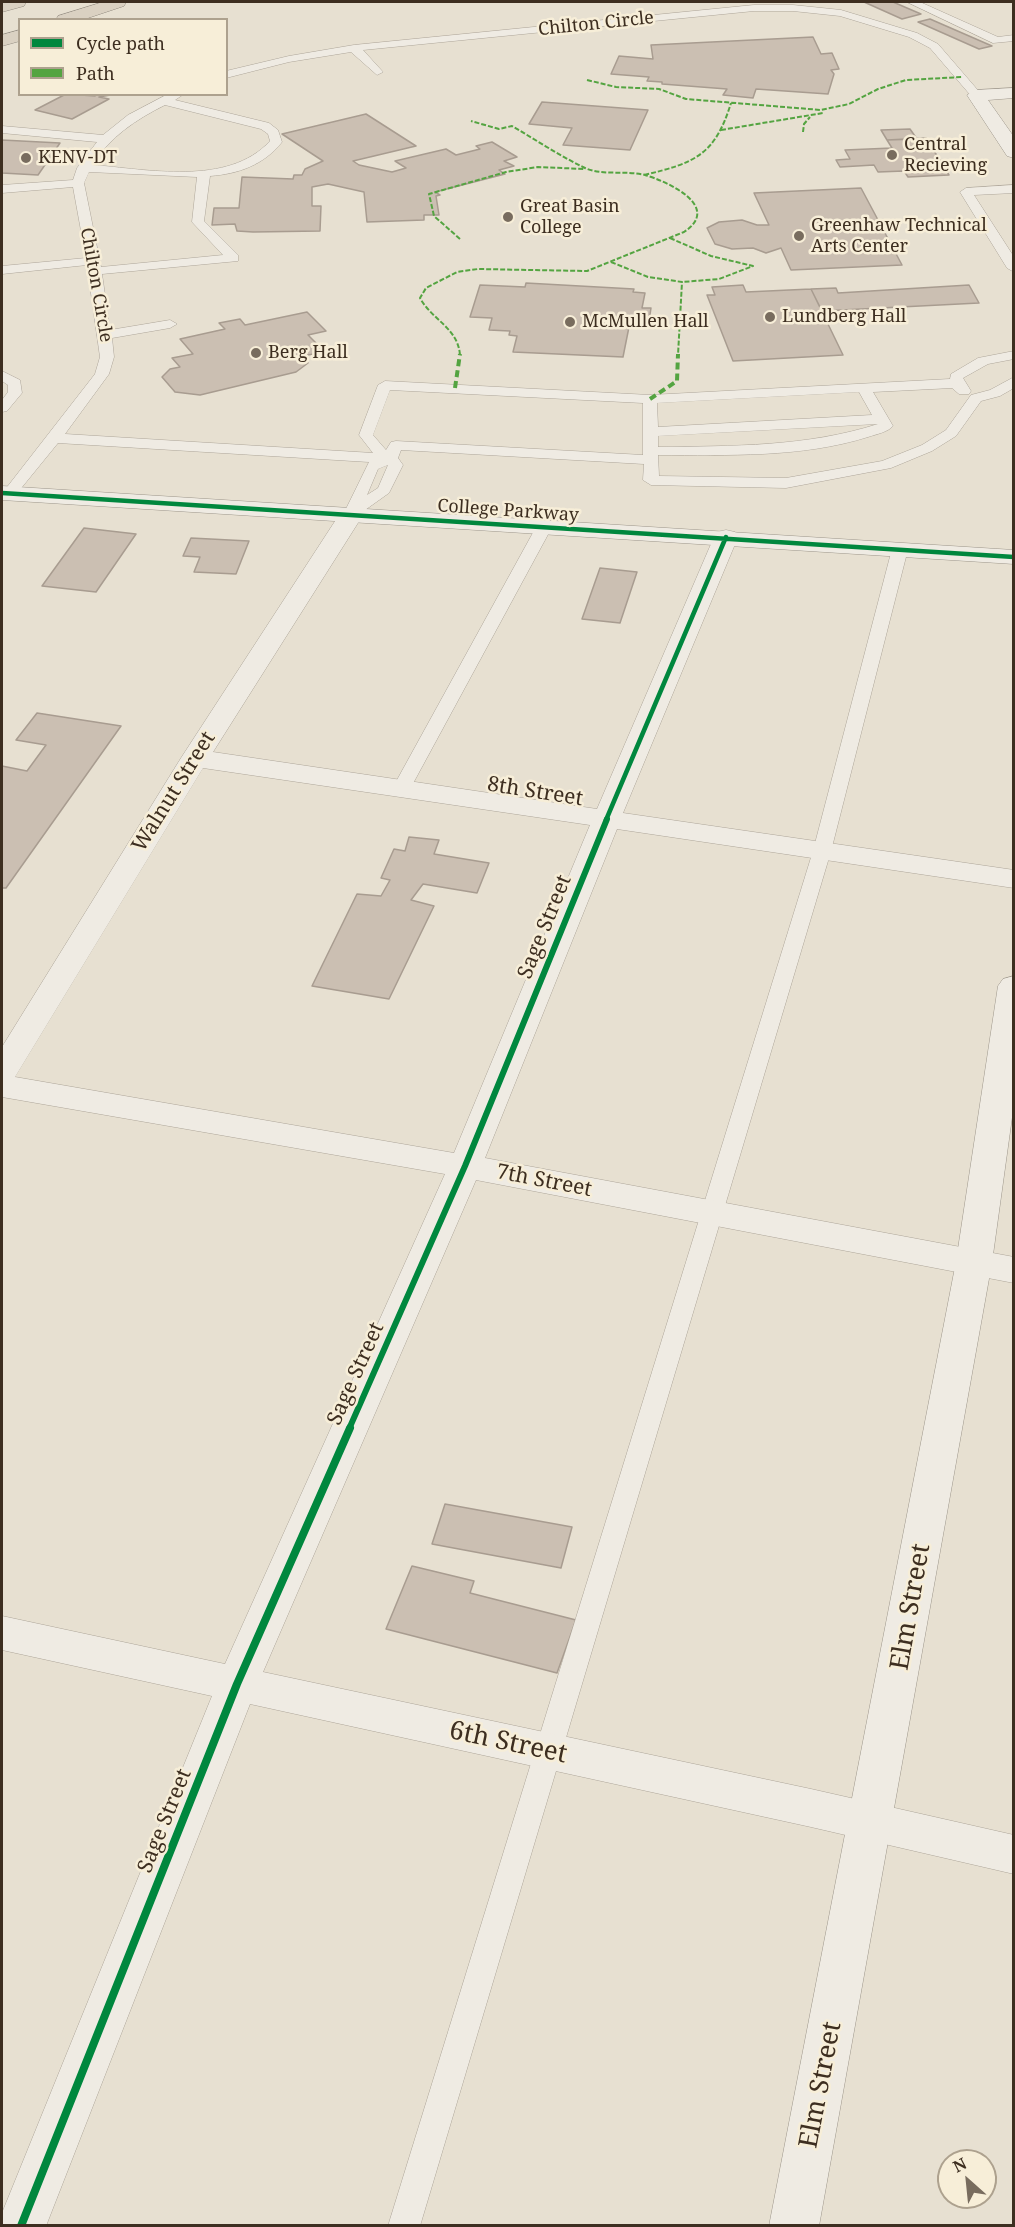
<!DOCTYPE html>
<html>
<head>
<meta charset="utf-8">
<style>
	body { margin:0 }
	#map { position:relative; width:1015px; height:2227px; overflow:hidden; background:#e7e0d1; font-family:"Noto Serif",serif }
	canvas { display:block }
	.frame { position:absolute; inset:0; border:3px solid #3d2e20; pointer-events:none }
	.legend { position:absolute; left:18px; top:18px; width:210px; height:78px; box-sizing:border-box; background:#f7eed8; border:2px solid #ada18e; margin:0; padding:8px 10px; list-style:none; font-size:18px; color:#3d2e20 }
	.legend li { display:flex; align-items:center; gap:12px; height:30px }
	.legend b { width:30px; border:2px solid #ada18e }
	.north { position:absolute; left:937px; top:2149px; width:60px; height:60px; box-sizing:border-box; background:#f7eed8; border:2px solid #ada18e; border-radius:50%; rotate:333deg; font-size:16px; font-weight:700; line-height:24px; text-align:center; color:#3d2e20 }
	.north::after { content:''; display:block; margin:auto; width:21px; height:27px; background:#786c5e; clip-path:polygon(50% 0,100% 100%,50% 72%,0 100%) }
</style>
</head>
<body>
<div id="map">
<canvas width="1015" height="2227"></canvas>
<div class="frame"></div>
<ul class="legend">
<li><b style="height:8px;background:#00873e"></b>Cycle path</li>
<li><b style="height:8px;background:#54a441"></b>Path</li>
</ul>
<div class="north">N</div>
</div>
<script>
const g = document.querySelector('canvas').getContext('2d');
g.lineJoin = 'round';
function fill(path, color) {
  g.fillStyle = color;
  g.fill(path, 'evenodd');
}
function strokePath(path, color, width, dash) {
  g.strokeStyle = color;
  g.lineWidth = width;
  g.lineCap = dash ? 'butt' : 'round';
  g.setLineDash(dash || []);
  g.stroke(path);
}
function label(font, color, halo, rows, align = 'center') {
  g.font = font + ' "Noto Serif",serif';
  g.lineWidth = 5;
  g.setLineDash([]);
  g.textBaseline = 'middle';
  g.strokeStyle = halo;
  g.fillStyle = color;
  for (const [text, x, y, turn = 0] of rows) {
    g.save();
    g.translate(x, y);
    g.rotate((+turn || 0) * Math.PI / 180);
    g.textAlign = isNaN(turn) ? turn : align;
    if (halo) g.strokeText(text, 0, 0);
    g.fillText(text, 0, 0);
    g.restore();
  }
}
const building = new Path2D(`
	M864 2H893L921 14 902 19Z
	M930 19 992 46 979 49 918 22Z
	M813 37 821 54 832 53 839 69 831 70 834 74 828 94 756 89 753 98 723 95 727 89 662 84V82L647 81 649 77 611 74 619 56 653 59 651 45Z
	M66 94 95 96 97 94H116L99 97 109 99 72 119 35 110Z
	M542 102 648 110 630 150 563 145 572 128 529 124Z
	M366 114 416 146 353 161 359 165 392 172 406 168 395 161 446 149 456 155 480 149 476 146 492 142 517 157 504 161 514 166 499 170 505 174 435 192 440 195 436 196 439 215H424V220L367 222 364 192 328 184 312 187V206H321L320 231 253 232 237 231 235 224 212 225 214 208H239L242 177 293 179 294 175H302L305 169 323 161 282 134Z
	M910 129 917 139 887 140 881 130Z
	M926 138 949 175 908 177 904 171 878 172 874 165 840 167 836 160 850 159 845 150 892 148 887 140Z
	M2 140 60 143 38 175 2 173Z
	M861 188 902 265 791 270 781 248 766 253 753 248 732 249 715 244 707 228 719 222 742 220 757 225H769L754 193Z
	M526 283 634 289 633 292 645 293 642 308H651L648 328 629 327 623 357 513 352 517 336 509 335 510 331 489 330 492 318 470 317 480 285 525 287Z
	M743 285 746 292 811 289 843 355 733 361 707 295H715L712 287Z
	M969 285 979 303 822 311 811 289 836 288 838 293Z
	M307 312 326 331 308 335 325 352 302 356 308 363 296 372 200 395 175 392 162 377 170 369 180 367 172 358 193 354 180 339 225 329 219 323 240 319 245 325Z
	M84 528 136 534 96 592 42 586Z
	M191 538 249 541 236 574 194 572 200 557 183 556Z
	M600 568 637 572 620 623 582 619Z
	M37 713 121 726 6 888H2V766L27 771 46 745 16 740Z
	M409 837 439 840 434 854 489 863 477 893 423 884 411 900 434 906 389 999 312 986 357 894 381 896 390 880 381 878 394 849 405 851Z
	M445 1504 572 1527 561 1568 432 1544Z
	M412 1566 474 1581 470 1593 576 1620 557 1673 386 1629Z`);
const lane = new Path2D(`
	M907 2H920L998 37 1014 35V41L993 43Z
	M754 5H793L841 10 917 33 938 44 982 95 972 97 930 48 909 37 840 16 793 11H754L363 50 383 72 377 75 351 52 289 62 226 78V71L289 56 354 45Z
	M168 94H184L175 100 269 123 278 130 282 142C264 165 238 174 210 176L204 221 238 255V261L102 274 110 330 170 320 177 324 170 328 112 338 114 357 109 374 65 434 373 453 359 435 378 385 385 381 650 395 950 379 951 374 978 358 1014 351V359L988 364 963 378 971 391 969 394H959L952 388 873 392 893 426C888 432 877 434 868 437 801 458 728 455 658 455L659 476 786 478 882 461 922 445 946 430 971 395 990 390 1014 377V388L1000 396 981 401 956 436 932 451 891 468 786 488 651 485 643 480 644 464 401 450 398 458 403 465 389 493 351 520 343 515 369 462 58 443 14 497H4L2 494 4 491 95 374 100 357 87 265 2 274V266L86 258 73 187 2 193V185L73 180 77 168 97 142 2 133V126L103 135 128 115ZM165 105 261 129 268 134 270 141C228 187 147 169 92 165 110 137 135 120 165 105ZM89 172 197 177 192 222 223 255 101 267 84 183ZM390 390 643 403V455L396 441 391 442 386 450 373 435ZM859 392 872 415 658 427 657 403ZM878 424C806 447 733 446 658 447V436ZM388 465 378 488 367 495 378 469Z
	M1014 185V193L974 195 1014 257V272L1007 268 960 192 966 188Z
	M2 371 20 380 22 393 7 411 2 412V400L8 392V385L2 381Z
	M543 524 551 529 410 789 401 794 395 793 392 789 535 529Z
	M900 544 908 549 831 851 420 2226H388L813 851 892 549Z`);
const street = new Path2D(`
	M351 508 360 510 363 515 213 752 597 809 714 537 717 532 726 530 735 532 738 537 623 813 1014 870V888L617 829 485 1158 1014 1257V1283L476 1180 263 1672 811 1789 1014 1835V1874L811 1827 250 1704 46 2226H2V2213L212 1696 2 1650V1616L225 1664 445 1174 2 1097V1047L181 758 339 515 342 510ZM203 768 590 825 454 1153 15 1077Z`);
const secondary = new Path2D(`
	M1014 88V98L988 100 1014 137V158L1007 156 967 95 976 90Z
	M2 486 1014 550V564L2 500Z
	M1014 976V1103L992 1262 819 2226H769L956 1262 998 986 1003 979Z`);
const highway = new Path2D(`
	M2 2H26L24 6 2 12Z
	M103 2H126L124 6 82 20H56L58 16Z
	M20 30V41L2 46V35Z`);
const quietFar1 = new Path2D(`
	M587 80 616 87 659 89 686 99 821 110 849 104 878 89 906 80 962 77
	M721 130 823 113
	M803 132 804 124 810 117
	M644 175C695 163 715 155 731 103
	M670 238 711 256 753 266 719 279 682 282
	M460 239 434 216 429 194 506 172 538 167 584 169
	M611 262 648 277 682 282 678 355
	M460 355C458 328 432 320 420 298L426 288 457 272 478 269 587 271 684 232C722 207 669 182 645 175 626 170 602 176 585 168 560 156 536 140 512 126L499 129 471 121`);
const quiet = new Path2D(`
	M455 388 460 354
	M650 399 677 381 678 354`);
const cyclewayFar2 = new Path2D(`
	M2 493 1014 557
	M606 820 726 537`);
const cyclewayFar1 = new Path2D(`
	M349 1429 465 1166 607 819`);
const cycleway = new Path2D(`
	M21 2226 237 1684 350 1428`);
const markers = [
	[892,155,6,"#786c5e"],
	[26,158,6,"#786c5e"],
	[508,217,6,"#786c5e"],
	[799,236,6,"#786c5e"],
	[770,317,6,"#786c5e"],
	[570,322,6,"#786c5e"],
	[256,353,6,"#786c5e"]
];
const farStreetnames = [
	["Chilton Circle",596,24,-6],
	["Chilton Circle",96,285,80],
	["College Parkway",508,511,4]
];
const farPoinames = [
	["Central",904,145],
	["Recieving",904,166],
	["KENV-DT",38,158],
	["Great Basin",520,207],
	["College",520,228],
	["Greenhaw Technical",811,226],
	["Arts Center",811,247],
	["Lundberg Hall",782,317],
	["McMullen Hall",582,322],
	["Berg Hall",268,353]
];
const streetNames = [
	["Walnut Street",174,792,-58],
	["8th Street",535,792,9],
	["Sage Street",545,927,-68],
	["7th Street",544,1181,11],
	["Sage Street",356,1374,-66],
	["Sage Street",165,1821,-68]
];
const nearStreetnames = [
	["Elm Street",911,1607,-80],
	["6th Street",508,1743,12],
	["Elm Street",821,2085,-79]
];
fill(building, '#cbbfb2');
strokePath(building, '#a89c90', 1.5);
strokePath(lane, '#ada599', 1);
strokePath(street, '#ada599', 1);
strokePath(secondary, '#9c958a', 1);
strokePath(highway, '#928b80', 1);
fill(lane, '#efebe3');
fill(street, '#efebe3');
fill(secondary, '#efebe3');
fill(highway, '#dad1c2');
strokePath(quietFar1, '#54a441', 2, [5, 2]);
strokePath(quiet, '#54a441', 4, [7, 4]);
strokePath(cyclewayFar2, '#00873e', 4.5);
strokePath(cyclewayFar1, '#00873e', 6);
strokePath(cycleway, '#00873e', 8);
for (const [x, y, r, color] of markers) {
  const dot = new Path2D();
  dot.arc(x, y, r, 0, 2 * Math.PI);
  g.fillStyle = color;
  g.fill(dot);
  strokePath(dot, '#f7eed8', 2);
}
label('18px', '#3d2e20', '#f7eed8', farStreetnames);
label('18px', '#3d2e20', '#f7eed8', farPoinames, 'left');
label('21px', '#3d2e20', '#f7eed8', streetNames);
label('26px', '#3d2e20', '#f7eed8', nearStreetnames);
</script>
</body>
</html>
